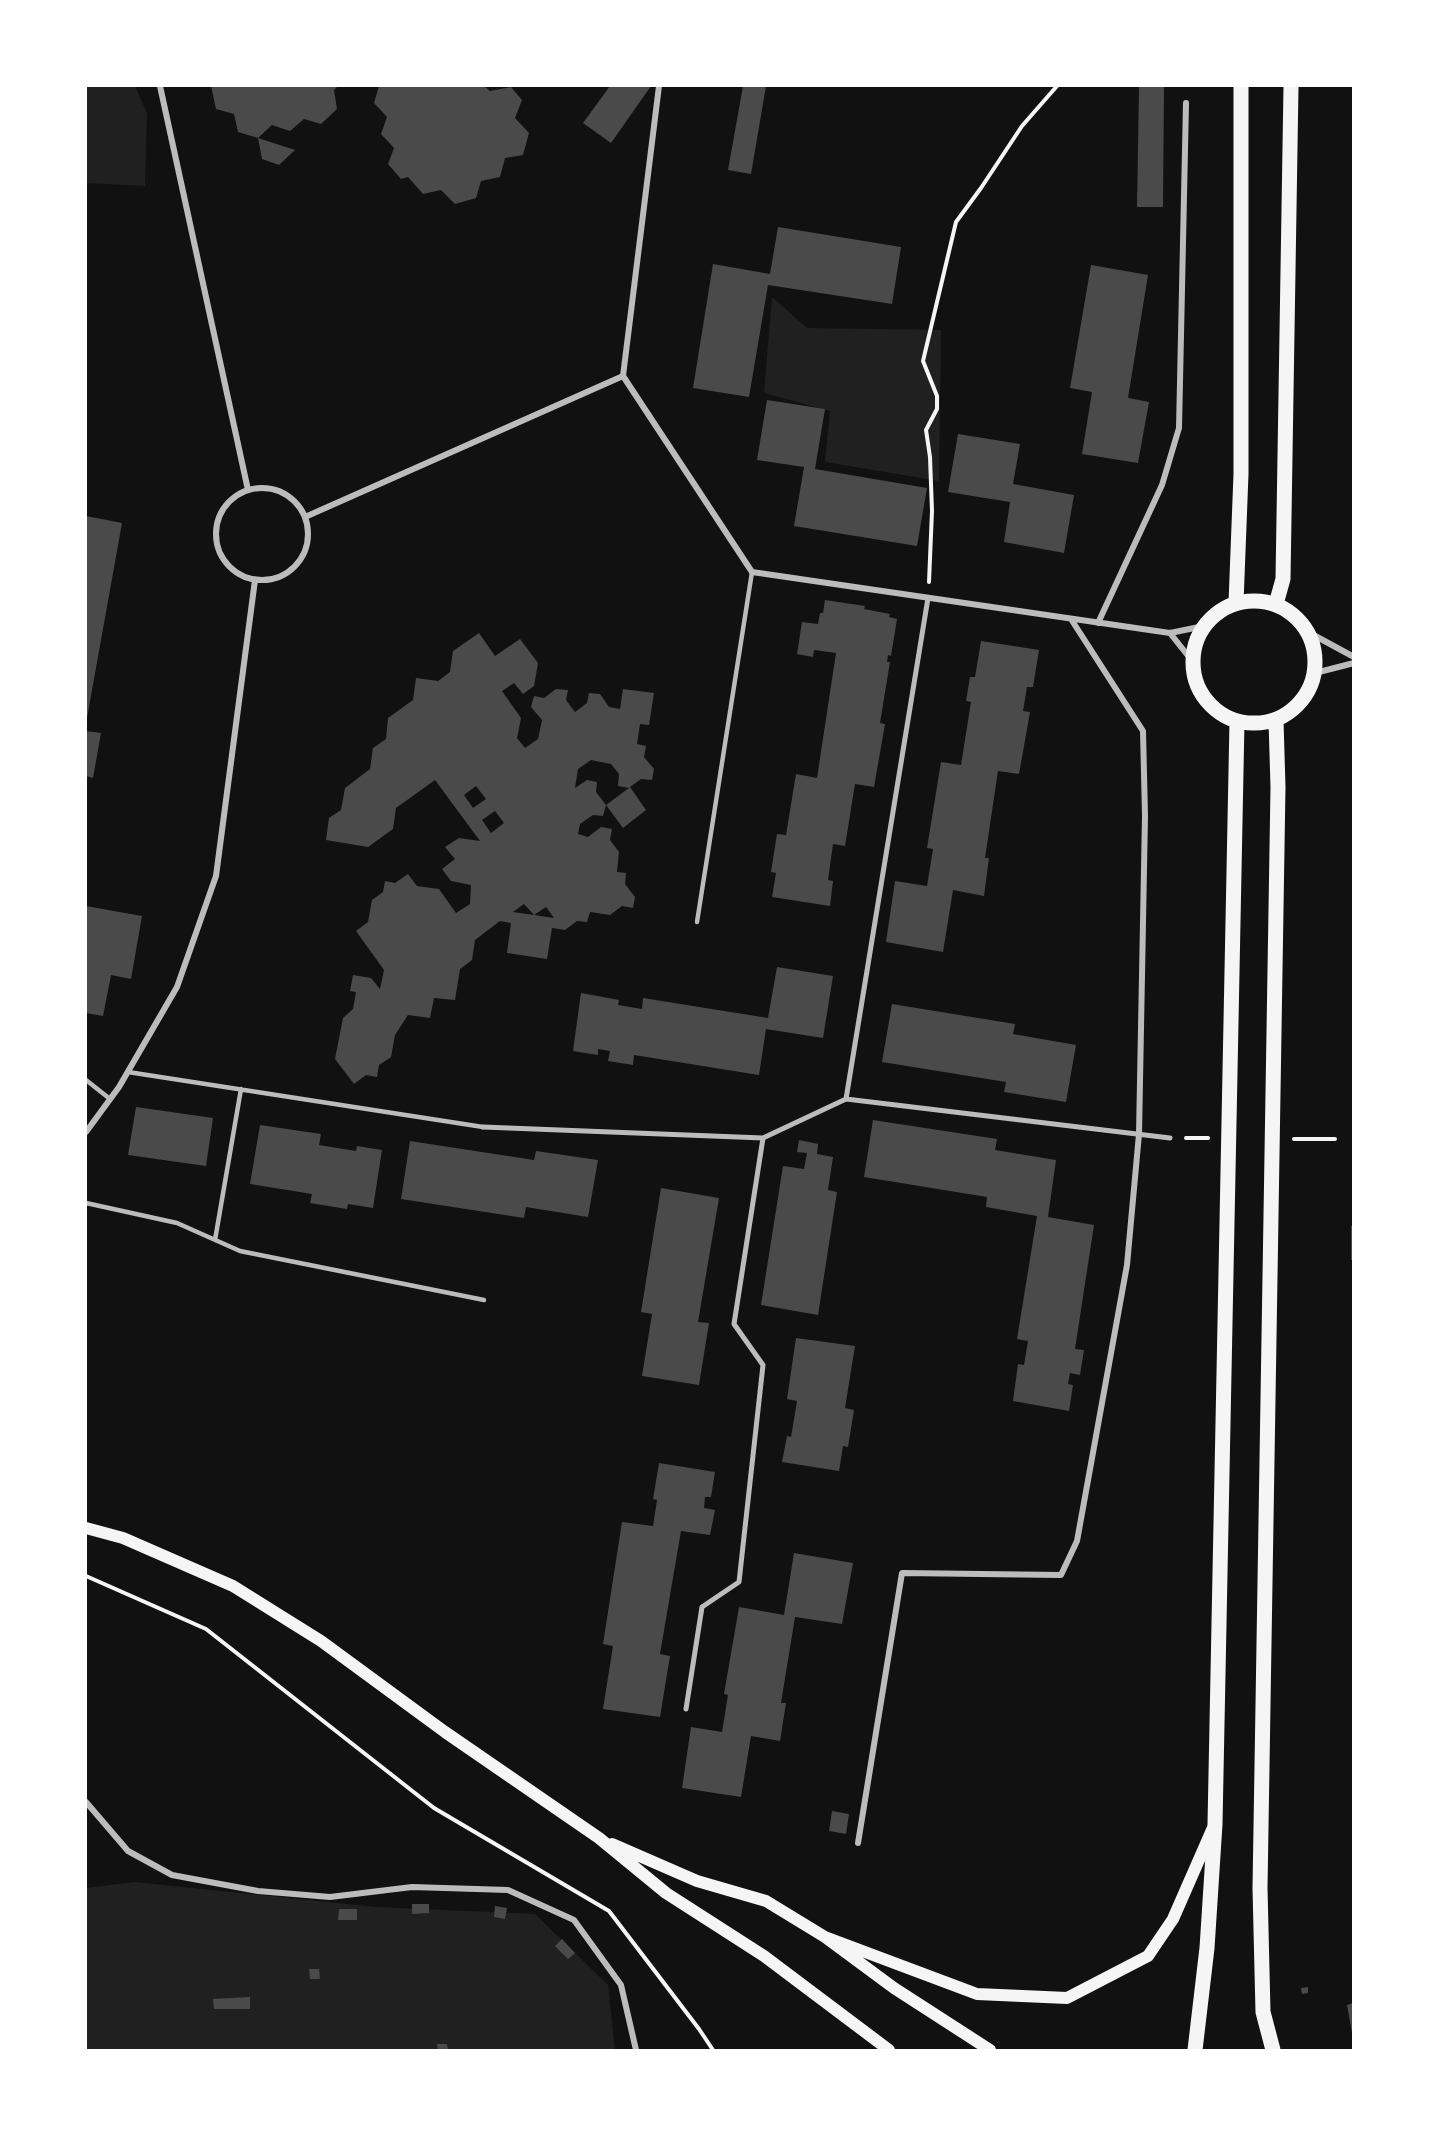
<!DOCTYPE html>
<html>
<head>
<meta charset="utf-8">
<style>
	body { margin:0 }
	#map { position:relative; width:1439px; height:2136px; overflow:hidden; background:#111; font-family:"DejaVu Sans",sans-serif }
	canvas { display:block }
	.frame { position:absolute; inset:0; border:87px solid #fff; pointer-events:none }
</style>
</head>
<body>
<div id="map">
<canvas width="1439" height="2136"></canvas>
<div class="frame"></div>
</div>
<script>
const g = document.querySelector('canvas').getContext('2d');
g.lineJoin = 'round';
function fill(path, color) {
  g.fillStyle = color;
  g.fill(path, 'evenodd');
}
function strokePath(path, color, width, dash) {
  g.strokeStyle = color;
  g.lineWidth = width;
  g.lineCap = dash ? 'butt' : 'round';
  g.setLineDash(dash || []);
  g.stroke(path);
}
const green = new Path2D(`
	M86 86H135L147 113 145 186 86 183Z
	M772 297 807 328 941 330 939 481 825 462 830 411 764 393Z
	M134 1882 376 1907 535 1914 608 1985 615 2050H86V1888Z`);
const building = new Path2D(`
	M211 86H338L334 90 337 109 321 124 304 119 290 131 272 125 258 138 295 150 279 165 262 159 258 138 238 132 234 114 216 109Z
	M379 86H484L490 91 511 87 522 100 515 118 529 133 523 155 505 158 500 177 481 181 476 198 455 204 441 190 423 194 408 177 401 179 388 164 394 148 381 134 387 117 374 103Z
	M610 86H651L611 143 583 123Z
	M743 86H766L751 174 728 170Z
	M1139 86H1164L1163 207H1137Z
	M778 227 901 247 892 304 768 285 749 397 693 388 713 264 770 274Z
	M1091 265 1148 275 1128 398 1149 402 1138 463 1082 454 1092 392 1070 388Z
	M767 400 825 409 815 469 927 488 917 546 794 526 804 467 757 460Z
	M958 434 1020 444 1013 484 1074 495 1064 553 1004 542 1010 502 948 492Z
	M86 516 122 523 87 718H86Z
	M825 600 865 606 864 609 890 614 889 617 897 619 891 656 888 655 887 662H890L880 723 885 724 874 787 855 784 845 846 833 844 828 880 833 881 830 906 772 897 776 873 771 872 777 834 786 835 796 774 817 778 836 653 814 650 813 657 797 654 802 622 818 624 820 613H823Z
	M479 633 495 656 520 639 538 663 534 686 523 694 514 683 502 691 521 718 517 738 525 748 538 739 542 720 531 707 534 696 544 698 556 689 568 690 566 700 575 712 587 703 589 693 600 694 609 707 620 709 623 689 654 693 649 725 640 724 637 744 646 746 644 757 654 769 652 780 641 779 630 787 646 810 623 828 606 805 629 788 618 786 619 774 611 764 591 760 578 769 575 788 587 780 597 782 596 792 606 805 603 816 593 815 580 824 578 834 588 837 601 827 612 829 610 840 619 852 617 872 626 873 625 884 635 897 633 908 622 906 610 915 590 912 587 922 577 921 565 930 552 928 547 959 507 953 511 923 500 921 475 940 472 960 460 969 455 1000 434 998 430 1018 408 1015 395 1035 391 1057 379 1065 377 1077 366 1075 354 1084 335 1059 343 1018 353 1009 356 992 350 991 353 975 371 978 380 989 384 970 356 931 368 922 372 900 383 892 385 881 395 883 408 874 417 886 439 889 456 913 470 904 471 885 451 881 442 869 455 859 445 847 459 838 480 841 435 780 396 808 393 829 368 847 326 840 329 818 341 810 345 788 370 769 373 748 386 739 388 718 413 700 416 678 438 681 450 672 453 651ZM476 786 486 799 473 808 464 795ZM495 811 504 823 491 833 482 820ZM524 904 534 915 546 907 554 918 534 915 513 912Z
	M981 641 1039 650 1033 687H1027L1023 711 1030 712 1019 774 998 771 985 858H989L984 896 953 890 943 952 886 942 895 881 927 886 933 849 927 848 941 762 961 765 971 702 966 701 970 677H975Z
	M86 731 101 733 93 778 86 776Z
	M86 906 142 916 131 979 111 975 103 1016 86 1013Z
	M777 967 833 976 823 1038 766 1029 759 1075 634 1055 633 1065 608 1061 610 1051 598 1049V1055L573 1051 581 993 619 1000 618 1005 642 1009 643 998 768 1018Z
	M892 1004 1015 1024 1013 1034 1076 1045 1066 1102 1004 1092 1006 1082 882 1062Z
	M136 1107 213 1118 206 1166 128 1155Z
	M873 1120 997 1139 995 1150 1056 1160 1048 1217 1094 1225 1075 1349 1084 1350 1080 1375 1070 1373 1068 1384 1073 1385 1069 1411 1013 1401 1018 1364 1024 1365 1028 1341 1017 1339 1037 1216 986 1207 987 1197 864 1177Z
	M260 1125 321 1134 319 1145 356 1151 357 1146 382 1150 373 1208 348 1204 347 1209 310 1203 312 1194 250 1184Z
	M799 1140 818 1144 817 1154 833 1157 828 1190 837 1192 818 1315 761 1305 783 1166 804 1169 807 1153 797 1152Z
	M410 1141 534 1160 536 1151 598 1160 588 1217 526 1207 524 1218 401 1199Z
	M661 1188 719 1198 698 1322 709 1323 699 1385 642 1376 652 1314 641 1312Z
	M1351 1226H1353V1260H1351Z
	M796 1338 855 1346 845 1408 854 1410 848 1447 843 1446 839 1471 782 1462 787 1436 791 1437 797 1401 787 1399Z
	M659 1463 715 1472 711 1497H705L704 1508 715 1510 710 1535 681 1531 660 1654 670 1656 660 1717 603 1709 613 1646 603 1644 622 1522 653 1526 657 1500 653 1499Z
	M794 1553 853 1563 842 1624 795 1617 781 1703H786L780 1741 751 1736 741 1797 682 1788 691 1727 722 1732 728 1695 724 1694 739 1607 784 1615Z
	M832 1811 849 1814 846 1834 829 1831Z
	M412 1904H429V1913L412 1914Z
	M495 1906 507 1908 505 1919 494 1917Z
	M339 1909H357V1920H338Z
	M562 1939 575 1953 568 1959 555 1946Z
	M309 1969H319L320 1979H310Z
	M1308 1987V1993L1302 1994 1301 1988Z
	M250 1997V2009H214L213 1999Z
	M1353 2003V2033H1352L1347 2005Z
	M437 2044H447L448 2050H438Z`);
const path = new Path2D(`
	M929 582 932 511 930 457 926 430 937 409V396L923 361 956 222 981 188 1022 126 1057 86
	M1186 1138H1208
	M1294 1139H1335
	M86 1576 206 1629 434 1808 609 1911 699 2029 713 2050`);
const service = new Path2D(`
	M697 922 752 572
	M128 1072 483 1127
	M86 1080 110 1099
	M86 1203 177 1223 240 1251 484 1300
	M215 1240 241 1089`);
const pedestrian = new Path2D(`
	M846 1099 928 598
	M846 1099 1170 1138
	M483 1127 763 1138 846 1099
	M686 1709 702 1607 739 1582 763 1365 734 1324 763 1138`);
const minor = new Path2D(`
	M160 86 248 490
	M623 376 659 86
	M216 534a46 46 0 1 1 92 0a46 46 0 1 1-92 0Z
	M305 517 623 376 752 572 1170 633 1204 626
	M1098 623 1162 485 1179 428 1186 103
	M1308 632 1354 657
	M1170 633 1193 662
	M1315 673 1354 663
	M86 1132 119 1087 177 987 216 876 255 580
	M86 1802 128 1851 172 1875 258 1891 330 1897 412 1887 508 1890 574 1920 621 1985 636 2050
	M858 1843 902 1573 1061 1575 1077 1541 1127 1265 1139 1134 1145 816 1143 731 1071 619`);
const secondary = new Path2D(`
	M86 1528 123 1538 233 1586 321 1641 445 1732 599 1838 666 1893 764 1956 889 2050
	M612 1844 697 1881 766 1901 825 1937 894 1988 990 2050
	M825 1937 977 1994 1067 1998 1148 1956 1173 1919 1212 1830`);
const primary = new Path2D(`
	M1193 662a61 61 0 1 1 122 0a61 61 0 1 1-122 0Z
	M1236 603 1241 474V86
	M1276 604 1283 579 1291 86
	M1195 2050 1207 1948 1215 1824 1237 721
	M1273 2050 1263 2012 1260 1888 1278 787 1276 720`);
fill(green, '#202020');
fill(building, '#4a4a4a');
strokePath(path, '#f5f5f5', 4);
strokePath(service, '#bcbcbc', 4.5);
strokePath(pedestrian, '#bcbcbc', 5);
strokePath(minor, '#bcbcbc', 6);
strokePath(secondary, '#f5f5f5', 12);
strokePath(primary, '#f5f5f5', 15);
</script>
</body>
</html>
